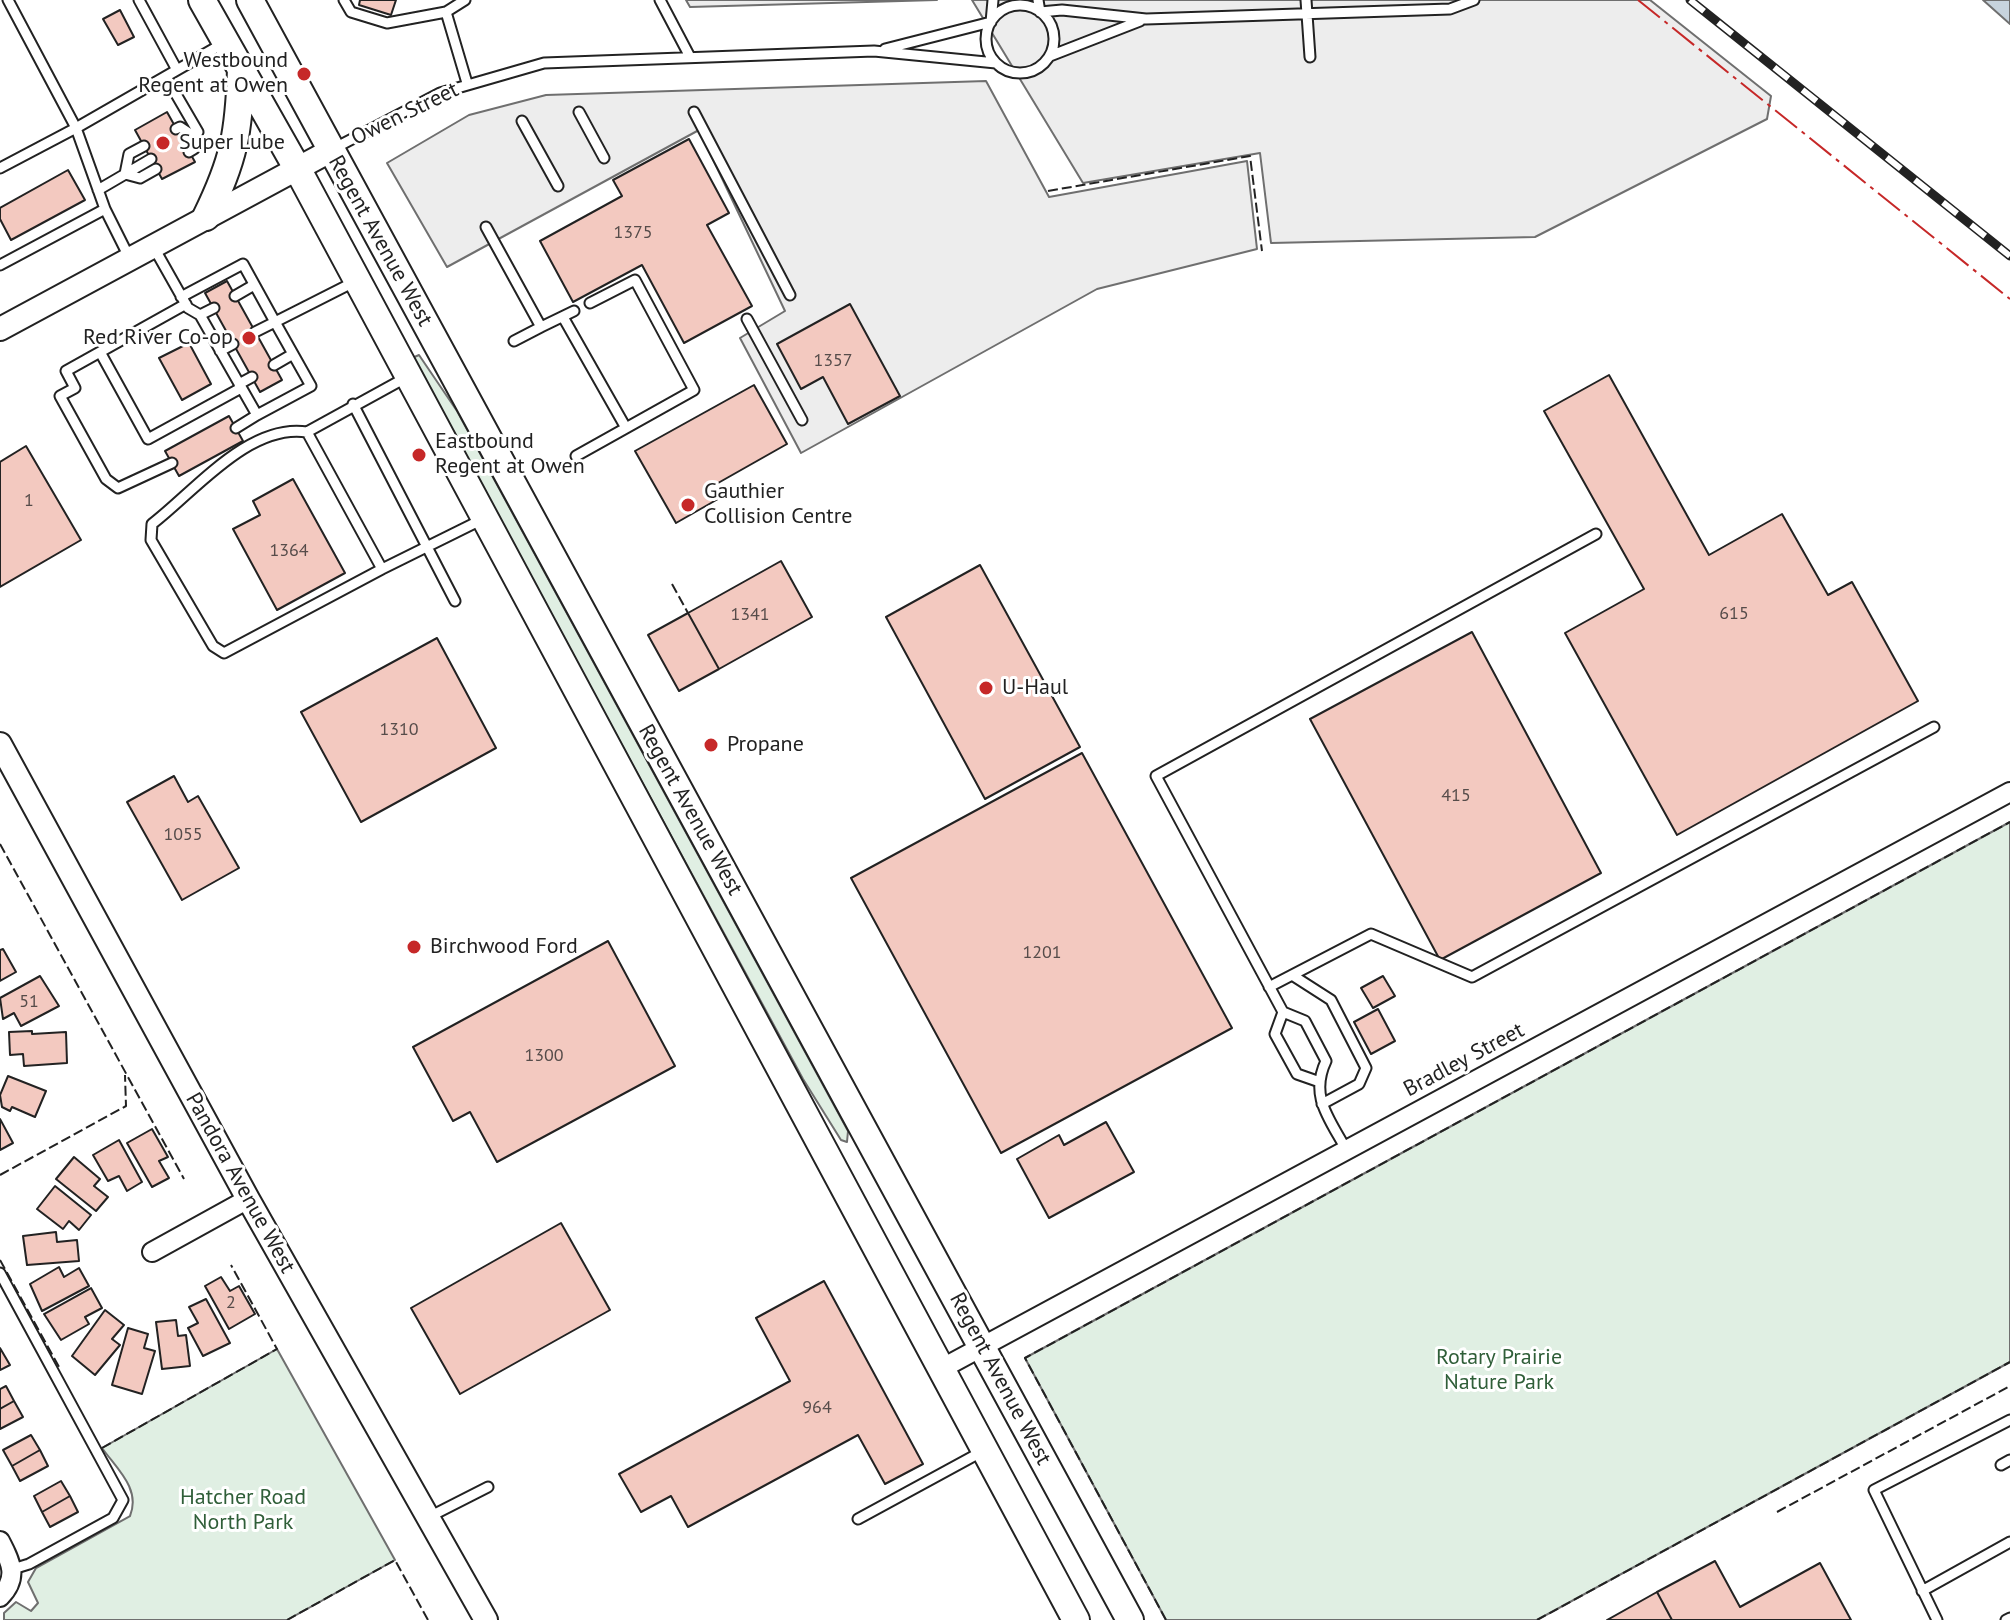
<!DOCTYPE html>
<html>
<head>
<meta charset="utf-8">
<style>
	body { margin:0 }
	canvas { display:block; background:#fff }
</style>
</head>
<body>
<canvas width="2010" height="1620"></canvas>
<script>
const g = document.querySelector('canvas').getContext('2d');
g.lineJoin = 'round';
function fill(path, color) {
  g.fillStyle = color;
  g.fill(path, 'evenodd');
}
function strokePath(path, color, width, dash) {
  g.strokeStyle = color;
  g.lineWidth = width;
  g.lineCap = dash ? 'butt' : 'round';
  g.setLineDash(dash || []);
  g.stroke(path);
}
function label(font, color, halo, rows, align = 'center') {
  g.font = font + ' "PT Sans",sans-serif';
  g.lineWidth = 6;
  g.setLineDash([]);
  g.textBaseline = 'middle';
  g.strokeStyle = halo;
  g.fillStyle = color;
  for (const [text, x, y, turn = 0] of rows) {
    g.save();
    g.translate(x, y);
    g.rotate((+turn || 0) * Math.PI / 180);
    g.textAlign = isNaN(turn) ? turn : align;
    if (halo) g.strokeText(text, 0, 0);
    g.fillText(text, 0, 0);
    g.restore();
  }
}
const green = new Path2D(`
	M419 355 457 411 848 1131 847 1142 841 1140 803 1079 412 358Z
	M2010 822V1362L1537 1620H1166L1025 1358Z
	M277 1349 395 1560 287 1620H4V1613L16 1602 31 1611 38 1603 28 1582 36 1568 130 1516C141 1489 117 1469 102 1448Z`);
const parking = new Path2D(`
	M686 0H937L690 7Z
	M972 0H1650L1771 96 1767 119 1535 237 1271 243 1260 153 1083 183Z
	M986 81 1049 197 1247 161 1257 249 1097 289 801 453 740 338 785 311 699 130 447 267 387 163 469 115 546 95Z`);
const water = new Path2D(`
	M1983 0H2010V24Z`);
const building = new Path2D(`
	M360 0H396L391 15 359 5Z
	M120 10 134 37 118 45 103 19Z
	M167 112 195 162 162 179 135 130Z
	M689 139 729 213 707 225 752 306 684 343 642 265 573 302 540 241 622 196 613 180Z
	M68 170 85 200 11 240 0 219V208Z
	M227 281 282 380 260 392 205 293Z
	M850 304 900 396 848 424 823 377 801 389 777 344Z
	M189 343 211 384 182 400 159 358Z
	M1609 375 1709 555 1782 514 1828 595 1852 582 1918 701 1677 835 1565 633 1644 589 1544 411Z
	M754 385 787 444 711 487 718 499 676 523 635 451Z
	M229 416 243 441 179 476 165 451Z
	M26 446 81 540 0 587V462Z
	M293 479 345 573 277 610 233 529 260 515 253 501Z
	M781 561 812 617 719 669 688 613Z
	M980 565 1080 747 985 799 886 617Z
	M688 613 719 669 679 691 648 635Z
	M1472 632 1601 873 1440 960 1310 719Z
	M437 638 496 748 361 822 301 712Z
	M1082 753 1232 1028 1001 1153 851 878Z
	M174 776 188 802 198 796 239 868 182 900 127 802Z
	M608 941 675 1066 497 1162 470 1112 453 1121 413 1047Z
	M3 949 16 972 0 981V950Z
	M40 976 59 1006 21 1026 14 1013 3 1019 0 998Z
	M1383 976 1395 996 1373 1008 1361 988Z
	M1378 1009 1395 1041 1371 1054 1354 1022Z
	M32 1031V1034L66 1032 67 1063 24 1066 23 1054 10 1055 9 1032Z
	M8 1076 46 1091 35 1117 12 1107 10 1111 2 1107 0 1095Z
	M0 1119 13 1143 0 1150Z
	M1106 1122 1134 1172 1049 1218 1017 1159 1059 1135 1064 1145Z
	M152 1129 168 1157 159 1161 169 1178 152 1187 127 1143Z
	M119 1140 142 1182 127 1191 119 1176 108 1181 93 1155Z
	M74 1157 100 1179 94 1186 108 1197 96 1211 56 1179Z
	M55 1186 91 1215 79 1230 69 1221 63 1229 37 1209Z
	M561 1223 610 1310 460 1394 411 1308Z
	M56 1232 57 1242 77 1240 79 1261 27 1265 23 1236Z
	M59 1267 64 1277 79 1268 89 1286 42 1311 30 1284Z
	M221 1277 230 1291 239 1286 255 1314 229 1329 205 1286Z
	M824 1281 923 1464 885 1484 858 1435 688 1527 671 1496 641 1512 619 1474 790 1381 756 1318Z
	M91 1288 102 1308 85 1317 89 1324 61 1340 44 1314Z
	M206 1299 230 1343 203 1356 188 1328 198 1323 189 1307Z
	M105 1310 124 1325 112 1339 120 1345 95 1375 72 1356Z
	M176 1320 178 1336 186 1335 190 1366 162 1369 156 1322Z
	M128 1328 148 1334 144 1348 155 1351 142 1394 112 1385Z
	M0 1348 10 1365 0 1370Z
	M6 1386 14 1401 0 1409V1389Z
	M14 1401 23 1417 0 1429V1409Z
	M31 1435 40 1450 12 1466 3 1450Z
	M40 1450 48 1466 20 1481 12 1466Z
	M61 1481 70 1496 42 1512 34 1496Z
	M70 1496 78 1512 50 1527 42 1512Z
	M1715 1561 1740 1607 1820 1563 1851 1620H1672L1657 1592Z
	M1657 1592 1672 1620H1607Z`);
const service = new Path2D(`
	M139 0 177 70
	M344 0 351 12 387 23 446 12
	M465 0 446 12 467 83
	M660 0 689 55
	M1038 0 1040 12 1062 10 1146 19 1450 9 1474 0
	M1306 0 1310 57
	M986 39a34 34 0 1 1 68 0a34 34 0 1 1-68 0Z
	M885 49 991 22 993 0
	M1050 56 1140 21
	M166 77 198 132 192 135 194 149 189 152
	M579 112 604 158
	M694 112 790 295
	M522 121 558 186
	M176 129 180 127 192 135
	M333 149 440 93 544 63 874 51 996 63
	M0 168 76 128 8 0
	M125 174 129 154 144 146
	M125 174 140 178 156 169
	M98 190 151 159
	M105 209 76 128 224 43
	M486 227 541 327 514 341
	M153 246 188 308 200 315 257 415 236 428
	M0 265 105 209 129 257
	M235 296 254 285
	M181 297 243 264 275 322 354 282
	M200 315 214 308
	M563 317 626 428
	M747 319 802 420
	M541 327 574 311
	M255 332 275 322 311 386 257 415
	M220 351 233 344
	M100 352 148 439 241 388
	M274 365 293 354
	M239 384 252 377
	M353 404 455 601
	M307 432C249 423 195 491 152 524L151 540 213 646 224 653 382 569 307 432 407 377
	M576 456 694 390 635 280 590 303
	M172 463 118 488 106 479 60 396 75 388 66 371 186 304
	M382 569 483 519
	M1292 975 1331 1000 1366 1068 1359 1084 1322 1104
	M1269 987 1371 934 1472 977 1934 727
	M1283 1012 1156 776 1596 534
	M1317 1081 1297 1074 1275 1034 1283 1012 1305 1021 1326 1061C1309 1097 1330 1119 1347 1151
	M0 1273 123 1500 113 1518 29 1564 13 1569
	M2001 1465 2010 1460
	M429 1517 488 1487
	M858 1519 983 1451
	M1922 1591 2010 1542
	M1937 1620 1874 1490 2010 1420
	M2006 1620 2010 1618`);
const minor = new Path2D(`
	M152 1252 248 1199
	M939 1370 2010 792
	M0 1541C11 1562 19 1578 0 1597`);
const tertiary = new Path2D(`
	M0 329 330 151
	M0 744 248 1199 486 1620`);
const secondary = new Path2D(`
	M202 0 297 168 1076 1620
	M250 0 1130 1620
	M206 217C234 160 239 133 241 69`);
const rail = new Path2D(`
	M1690 0 2010 256`);
const fence = new Path2D(`
	M1048 191 1250 156 1262 251
	M672 584 688 613
	M0 844 184 1179
	M0 1175 126 1106 125 1075
	M0 1260 59 1367
	M102 1448 277 1349 231 1265
	M1777 1512 2010 1386
	M287 1620 395 1560 428 1620
	M1166 1620 1025 1358 2010 822
	M1537 1620 2010 1362`);
const power = new Path2D(`
	M1638 0 2010 299`);
const markers = [
	[304,74,8,"#c62828"],
	[163,143,8,"#c62828"],
	[249,338,8,"#c62828"],
	[419,455,8,"#c62828"],
	[688,505,8,"#c62828"],
	[986,688,8,"#c62828"],
	[711,745,8,"#c62828"],
	[414,947,8,"#c62828"]
];
const numberNames = [
	["1375",633,233],
	["1357",833,361],
	["1",29,501],
	["1364",289,551],
	["615",1734,614],
	["1341",750,615],
	["1310",399,730],
	["415",1456,796],
	["1055",183,835],
	["1201",1042,953],
	["51",29,1002],
	["1300",544,1056],
	["2",231,1303],
	["964",817,1408]
];
const poiNames = [
	["Westbound",288,61,"right"],
	["Regent at Owen",288,86,"right"],
	["Super Lube",179,143],
	["Red River Co-op",233,338,"right"],
	["Eastbound",435,442],
	["Regent at Owen",435,467],
	["Gauthier",704,492],
	["Collision Centre",704,517],
	["U-Haul",1002,688],
	["Propane",727,745],
	["Birchwood Ford",430,947]
];
const streetNames = [
	["Owen Street",405,114,-26],
	["Regent Avenue West",380,241,61],
	["Regent Avenue West",690,810,61],
	["Bradley Street",1464,1060,-28],
	["Pandora Avenue West",240,1183,61],
	["Regent Avenue West",1000,1379,62]
];
const parkNames = [
	["Rotary Prairie",1499,1358],
	["Nature Park",1499,1383],
	["Hatcher Road",243,1498],
	["North Park",243,1523]
];
fill(green, '#e0efe3');
strokePath(green, '#6f6f6f', 2);
fill(parking, '#ededed');
strokePath(parking, '#6f6f6f', 2);
fill(water, '#c7d3dd');
strokePath(water, '#6f6f6f', 2);
fill(building, '#f3c9c0');
strokePath(building, '#222', 2);
strokePath(service, '#222', 13);
strokePath(minor, '#222', 22);
strokePath(tertiary, '#222', 26);
strokePath(secondary, '#222', 30);
strokePath(service, '#fff', 9);
strokePath(minor, '#fff', 18);
strokePath(tertiary, '#fff', 22);
strokePath(secondary, '#fff', 26);
strokePath(rail, '#222', 9);
strokePath(rail, '#fff', 6, [18]);
strokePath(fence, '#222', 2, [10, 4]);
strokePath(power, '#c62828', 2, [28, 6, 4, 6]);
for (const [x, y, r, color] of markers) {
  const dot = new Path2D();
  dot.arc(x, y, r, 0, 2 * Math.PI);
  g.fillStyle = color;
  g.fill(dot);
  strokePath(dot, '#fff', 3);
}
label('18px', '#564c4a', null, numberNames);
label('22px', '#222', '#fff', poiNames, 'left');
label('22px', '#222', '#fff', streetNames);
label('22px', '#2f5e38', '#fff', parkNames);
</script>
</body>
</html>
